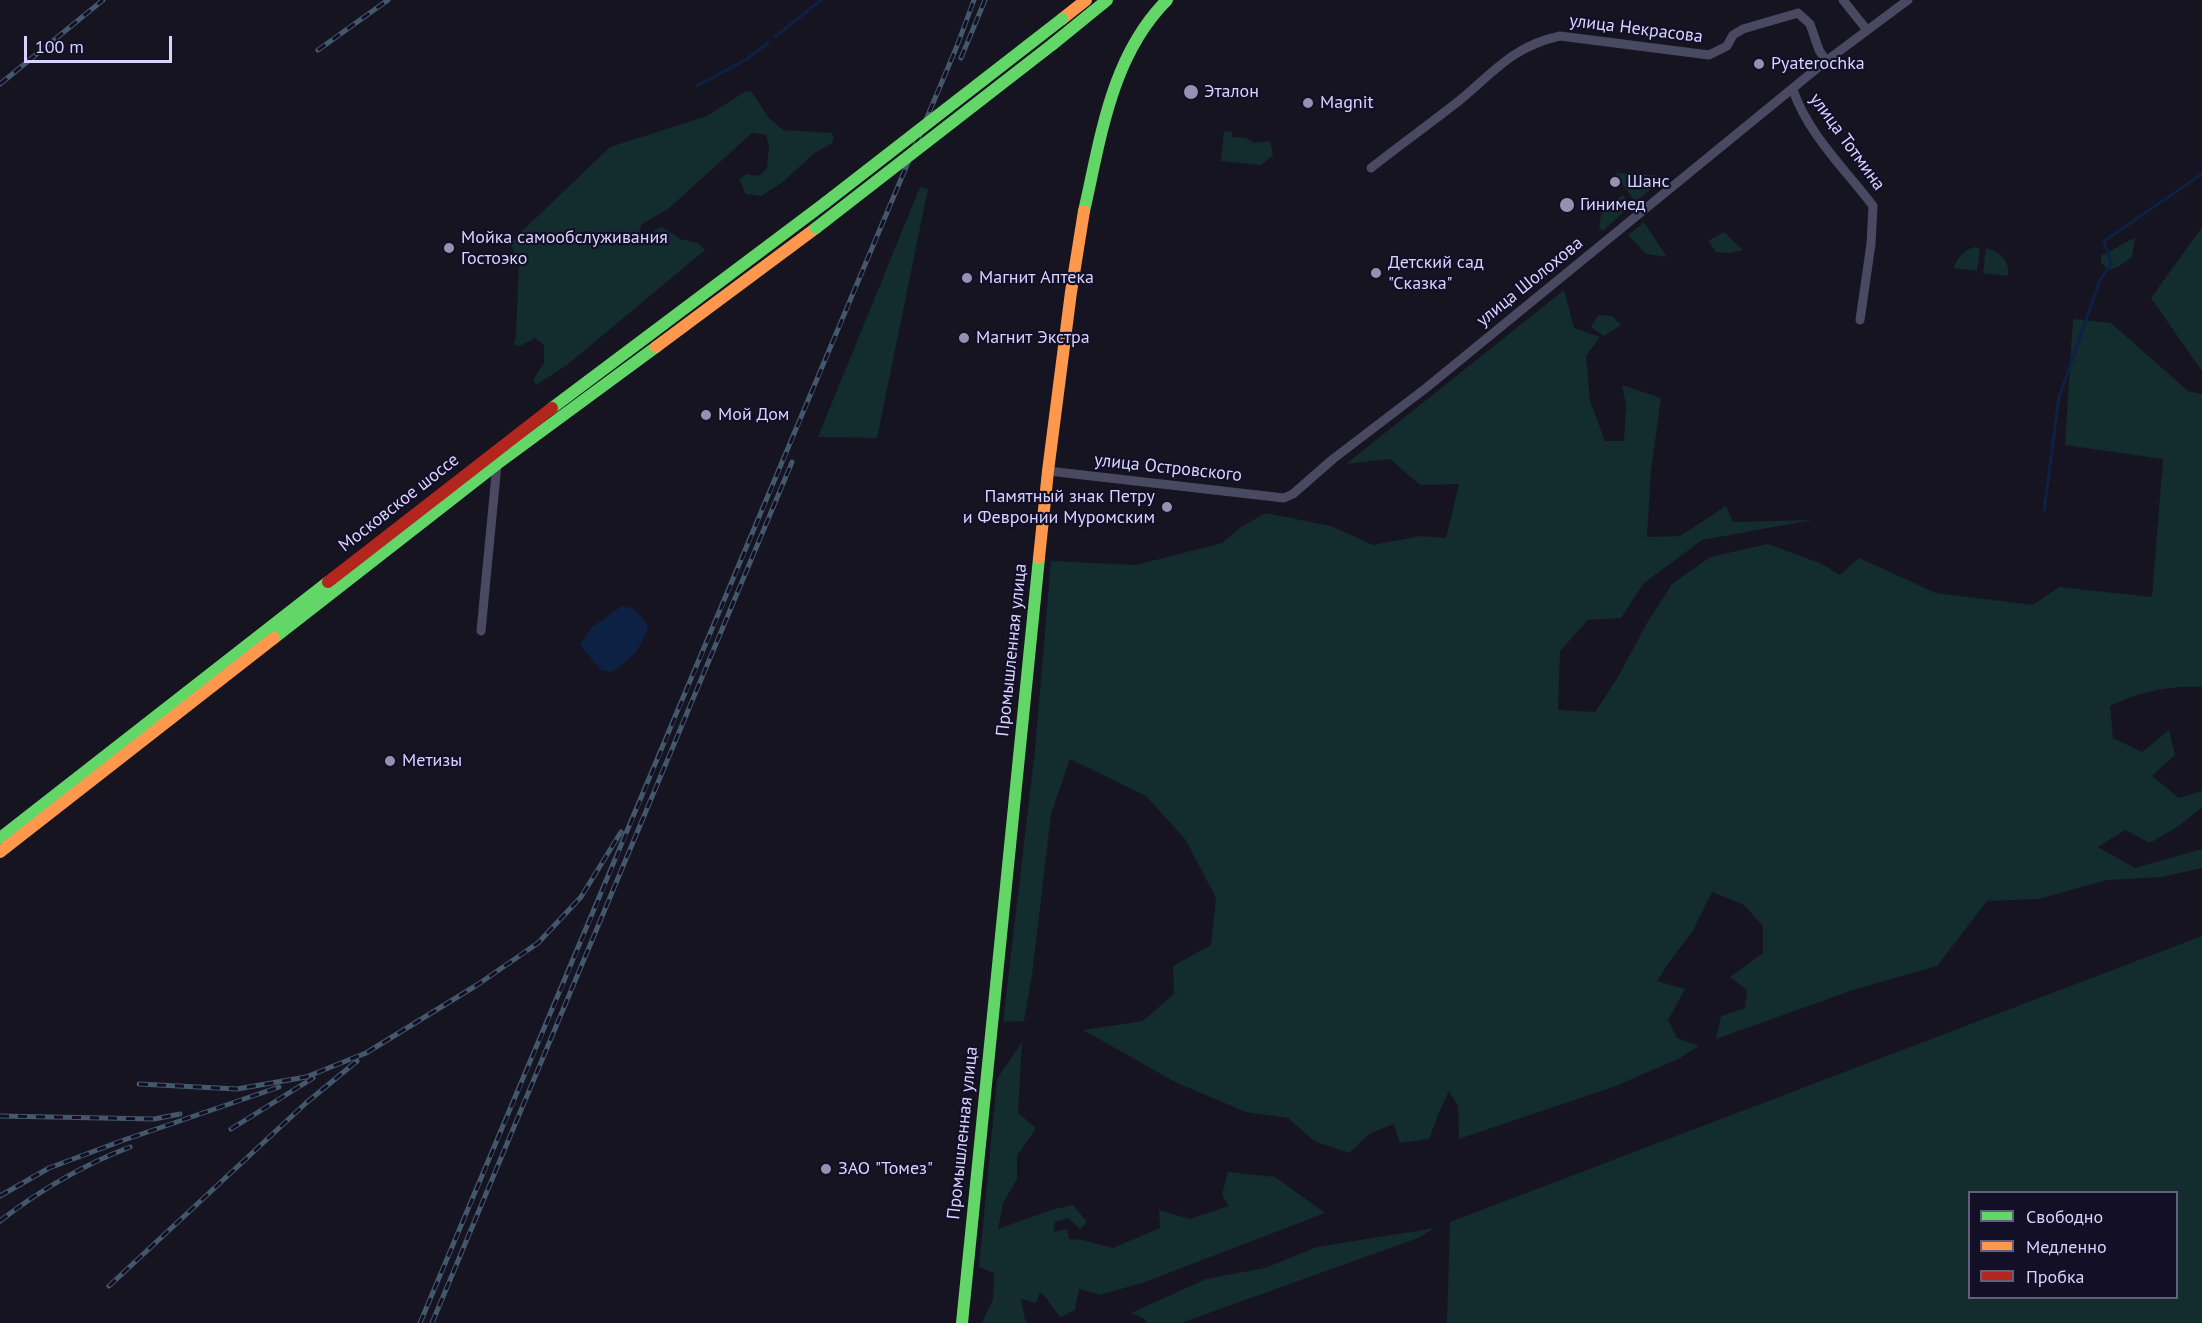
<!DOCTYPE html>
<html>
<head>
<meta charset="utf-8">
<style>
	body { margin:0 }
	#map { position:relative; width:2202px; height:1323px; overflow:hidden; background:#161421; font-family:"PT Sans",sans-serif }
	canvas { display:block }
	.legend { position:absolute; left:1968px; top:1191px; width:210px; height:108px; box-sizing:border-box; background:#130f26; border:2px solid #625e7d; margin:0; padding:8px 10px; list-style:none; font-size:18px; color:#d9d4ff }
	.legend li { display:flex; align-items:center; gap:12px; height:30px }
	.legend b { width:30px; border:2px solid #625e7d }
	.scale { position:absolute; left:24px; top:36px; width:148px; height:27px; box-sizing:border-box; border:3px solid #d9d4ff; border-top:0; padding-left:8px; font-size:18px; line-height:21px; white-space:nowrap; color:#d9d4ff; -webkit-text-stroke:4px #130f26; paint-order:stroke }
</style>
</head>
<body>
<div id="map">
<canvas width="2202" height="1323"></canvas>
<ul class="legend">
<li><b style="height:8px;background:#63d668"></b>Свободно</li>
<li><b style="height:8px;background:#ff974d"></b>Медленно</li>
<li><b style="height:8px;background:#b3261e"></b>Пробка</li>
</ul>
<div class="scale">100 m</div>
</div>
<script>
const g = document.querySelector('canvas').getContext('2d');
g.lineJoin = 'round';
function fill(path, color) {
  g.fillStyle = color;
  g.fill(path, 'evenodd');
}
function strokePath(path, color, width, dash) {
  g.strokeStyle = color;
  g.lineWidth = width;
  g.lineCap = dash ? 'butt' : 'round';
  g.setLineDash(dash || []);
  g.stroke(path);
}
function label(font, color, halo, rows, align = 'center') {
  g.font = font + ' "PT Sans",sans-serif';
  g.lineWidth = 4.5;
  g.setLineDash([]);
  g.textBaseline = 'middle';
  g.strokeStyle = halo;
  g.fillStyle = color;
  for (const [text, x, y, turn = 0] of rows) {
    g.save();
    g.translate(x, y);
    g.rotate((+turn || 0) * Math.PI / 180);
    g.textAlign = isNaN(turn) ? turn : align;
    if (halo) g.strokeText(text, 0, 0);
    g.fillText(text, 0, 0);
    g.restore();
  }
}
const green = new Path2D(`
	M746 91 752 92 769 118 783 130 832 133 834 138 831 144 813 154 783 182 761 196 746 194 739 179 747 174 759 176 767 168 769 146 766 135 752 133 668 209 642 224 639 232 643 237 662 227 680 239 698 243 705 250 567 365 536 385 533 380 544 363V345L535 338 520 346 514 345 516 335 519 263 511 244 517 236 610 147 707 116Z
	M1224 131 1232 132V137L1246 138 1254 143 1270 141 1273 155 1261 165 1221 161Z
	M1615 173 1656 175 1662 180 1635 202Z
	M920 187 928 189 877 438 818 437Z
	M1623 195 1631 205 1603 231 1599 228 1602 209Z
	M1644 222 1667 257 1646 254 1628 235Z
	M2202 227V371L2151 298Z
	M1724 232 1743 250 1730 253 1716 252 1708 241Z
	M2135 238 2132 257 2118 267 2109 270 2101 263V255C2113 252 2123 242 2135 238Z
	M1975 247 1980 248 1977 271 1953 268C1958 258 1963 250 1975 247Z
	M1986 248C2001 252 2010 261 2008 276L1983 273Z
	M1564 290 1574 328 1600 337 1586 356 1590 400 1605 441H1624L1626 405 1622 385 1661 398 1651 470 1647 537 1680 536 1726 506 1733 522 1812 520 1702 540 1644 583 1621 618 1588 620 1560 651 1558 710 1595 712 1618 677 1647 623 1672 584 1710 557 1768 544 1822 564 1840 575 1859 558 1936 593 2033 605 2059 587 2152 597 2163 459 2065 445 2073 319 2111 323 2188 391 2202 394V687C2170 685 2139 692 2110 706L2113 738 2142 752 2169 730 2175 755 2152 776 2179 798 2202 791V807L2180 825 2150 843 2125 830 2098 847 2135 868 2202 849V868L2162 877 2107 880 2039 899 1987 901 1937 966 1853 990 1716 1039 1721 1016 1745 1008 1747 990 1730 977 1763 953V926L1744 905 1712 892 1692 932 1670 961 1657 981 1685 989 1668 1020 1677 1038 1699 1046 1680 1058 1616 1086 1459 1139 1458 1106 1449 1091 1438 1115 1429 1139 1400 1143 1394 1124 1369 1134 1349 1153 1314 1141 1288 1118 1246 1112 1177 1083 1083 1030 1143 1021 1174 994 1173 966 1211 945 1216 898 1185 839 1146 796 1070 759 1051 814 1032 975 1024 1021 1003 1022 1035 750 1051 561 1136 565 1222 543 1241 527 1266 513 1331 526 1373 545 1420 536 1446 538 1459 484 1420 485 1390 459 1346 464Z
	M1598 315 1612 316 1621 325 1604 336 1591 327Z
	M2202 936V1323H1447L1450 1222ZM2176 1192V1298H1970V1192Z
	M1022 1042 1018 1113 1036 1128 1017 1156V1179L1003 1203 998 1229 1051 1210 1073 1205 1087 1222 1080 1229 1068 1218 1055 1222 1053 1232 1067 1229 1069 1239 1082 1240 1113 1248 1160 1228 1159 1210 1190 1219 1229 1206 1222 1195 1228 1172 1275 1177 1325 1213 1145 1282 1100 1295 1079 1289 1075 1310 1061 1317C1053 1310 1049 1299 1040 1292L1036 1303 1021 1299 1025 1320 1027 1323H982L993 1299 994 1273 979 1267 997 1079Z
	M1435 1228 1418 1238 1181 1323H1147L1145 1319 1131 1313 1206 1279 1265 1268 1317 1247Z`);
const water = new Path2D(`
	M622 606 635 609 648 626C642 648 631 659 612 672L601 670 580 645 592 627Z`);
const stream = new Path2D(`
	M775 37 821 0
	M697 86 747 59 768 43
	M2044 511 2059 397 2100 280 2111 264 2104 241 2202 174`);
const street = new Path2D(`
	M1843 0 1867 30
	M1793 90C1808 134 1845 169 1873 206L1871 244 1860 320
	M1371 168C1400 145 1431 123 1460 100 1494 72 1513 46 1560 36L1709 55 1727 46 1733 35 1743 29 1798 13 1810 24 1819 50 1826 61
	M1048 471 1284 498 1293 494 1333 459 1426 388 1826 61 1908 0
	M481 631 497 464 496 461`);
const fast = new Path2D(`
	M1053 44 1107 0
	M1084 211C1101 137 1111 56 1167 0
	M552 408 825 203
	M274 638 497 464 656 347
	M0 838 328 582
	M962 1323 1039 558`);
const slow = new Path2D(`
	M1062 19 1086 0
	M656 347 816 228
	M1039 558 1048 471 1071 292 1084 211
	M0 852 274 638`);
const jam = new Path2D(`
	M328 582 552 408`);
const rail = new Path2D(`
	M318 50 388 0
	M961 58 985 0
	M0 84 103 0
	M139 1084 237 1089 306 1077 366 1053 477 985 538 943 581 897 621 832
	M0 1116 154 1119 180 1114
	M231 1129 313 1078
	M0 1196 49 1168 124 1140 279 1087
	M0 1221C40 1190 83 1165 130 1147
	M109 1286 306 1103 357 1061
	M420 1323C600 898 778 472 957 46L974 0
	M432 1323 792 462`);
const fastBridge = new Path2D(`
	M825 203 1062 19
	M816 228 1053 44`);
const markers = [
	[1759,64,6,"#9591b1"],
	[1191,92,8,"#9591b1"],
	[1308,103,6,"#9591b1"],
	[1615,182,6,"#9591b1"],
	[1567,205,8,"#9591b1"],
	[449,248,6,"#9591b1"],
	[1376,273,6,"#9591b1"],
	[967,278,6,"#9591b1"],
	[964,338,6,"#9591b1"],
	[706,415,6,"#9591b1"],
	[1167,507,6,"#9591b1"],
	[390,761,6,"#9591b1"],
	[826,1169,6,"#9591b1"]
];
const streetNames = [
	["улица Некрасова",1636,29,7],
	["улица Тотмина",1847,142,54],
	["улица Шолохова",1530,282,-39],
	["улица Островского",1168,468,6],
	["Московское шоссе",399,503,-38],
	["Промышленная улица",1012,650,-84],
	["Промышленная улица",963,1133,-84]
];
const poiNames = [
	["Pyaterochka",1771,64],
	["Эталон",1204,92],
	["Magnit",1320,103],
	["Шанс",1627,182],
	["Гинимед",1580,205],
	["Мойка самообслуживания",461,238],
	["Гостоэко",461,259],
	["Детский сад",1388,263],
	["\"Сказка\"",1388,284],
	["Магнит Аптека",979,278],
	["Магнит Экстра",976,338],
	["Мой Дом",718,415],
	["Памятный знак Петру",1155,497,"right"],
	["и Февронии Муромским",1155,518,"right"],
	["Метизы",402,761],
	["ЗАО \"Томез\"",838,1169]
];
fill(green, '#132c2d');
fill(water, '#0d2144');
strokePath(stream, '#0d2144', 3);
strokePath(street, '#4a4962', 9);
strokePath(fast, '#63d668', 12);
strokePath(slow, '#ff974d', 12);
strokePath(jam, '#b3261e', 12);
strokePath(rail, '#43596b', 5);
strokePath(rail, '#130f26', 3, [9]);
strokePath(fastBridge, '#63d668', 12);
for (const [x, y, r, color] of markers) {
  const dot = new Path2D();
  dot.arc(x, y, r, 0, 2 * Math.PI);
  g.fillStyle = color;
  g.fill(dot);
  strokePath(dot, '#130f26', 2);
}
label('18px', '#d9d4ff', '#130f26', streetNames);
label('18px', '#d9d4ff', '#130f26', poiNames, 'left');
</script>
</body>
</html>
